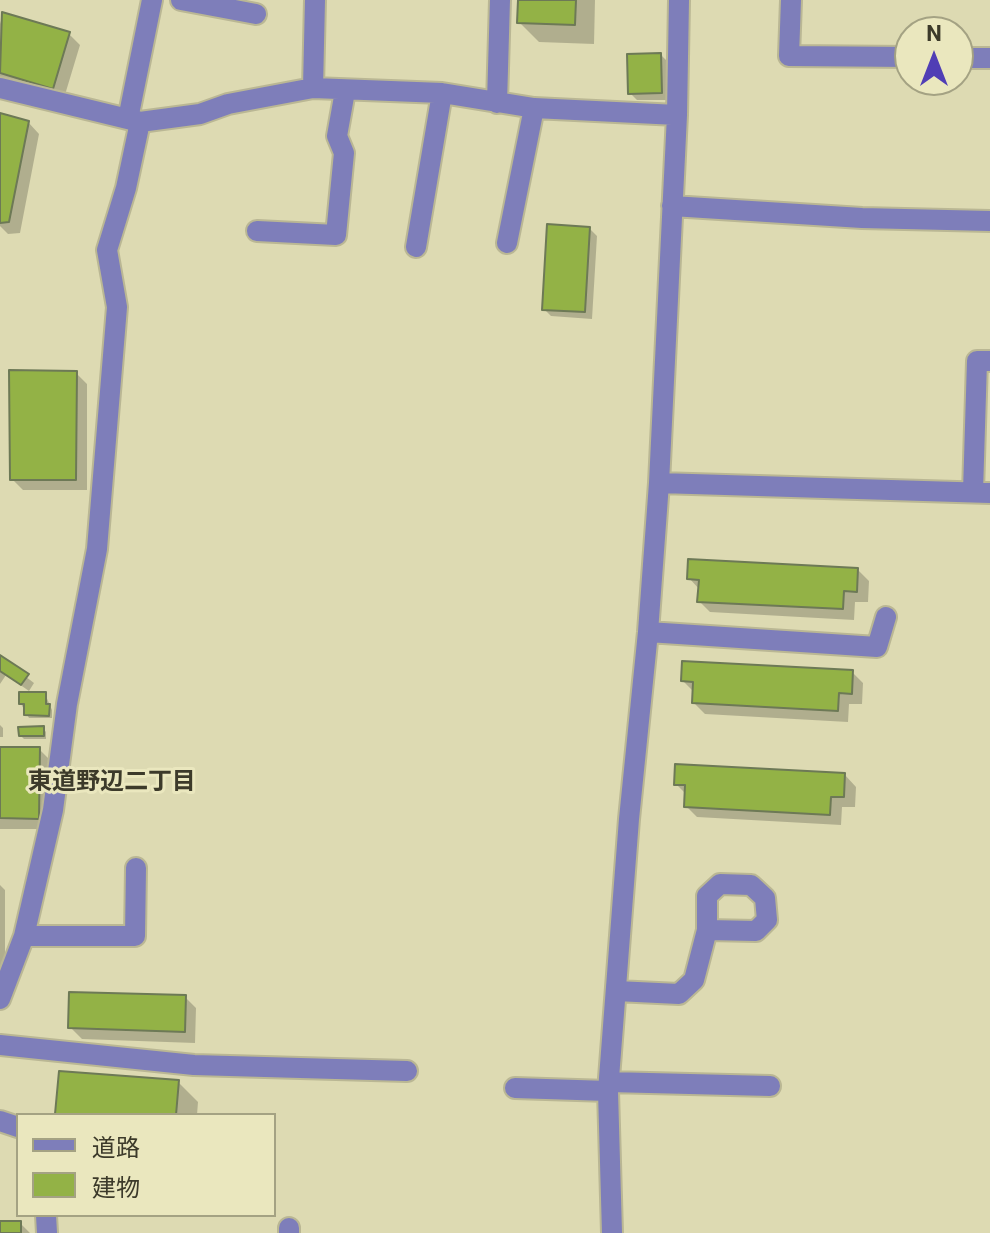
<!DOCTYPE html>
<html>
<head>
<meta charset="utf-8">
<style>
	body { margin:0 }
	#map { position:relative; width:990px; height:1233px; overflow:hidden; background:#dddab2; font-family:Roboto,"Noto Sans JP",sans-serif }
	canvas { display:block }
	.legend { position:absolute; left:16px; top:1113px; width:260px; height:104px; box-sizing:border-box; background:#eae7be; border:2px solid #a4a283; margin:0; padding:10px 14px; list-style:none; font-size:24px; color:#3c3a2a }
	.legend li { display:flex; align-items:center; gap:16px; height:40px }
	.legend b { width:40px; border:2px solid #a4a283 }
	.north { position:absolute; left:894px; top:16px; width:80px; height:80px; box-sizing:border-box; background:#eae7be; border:2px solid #a4a283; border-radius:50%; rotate:0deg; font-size:22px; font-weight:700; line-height:32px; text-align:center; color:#3c3a2a }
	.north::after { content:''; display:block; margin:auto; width:28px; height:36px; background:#503eb5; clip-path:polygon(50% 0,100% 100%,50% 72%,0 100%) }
</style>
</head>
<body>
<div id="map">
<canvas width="990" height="1233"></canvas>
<ul class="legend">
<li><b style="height:10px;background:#7e7eba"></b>道路</li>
<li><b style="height:22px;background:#93b246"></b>建物</li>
</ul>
<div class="north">N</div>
</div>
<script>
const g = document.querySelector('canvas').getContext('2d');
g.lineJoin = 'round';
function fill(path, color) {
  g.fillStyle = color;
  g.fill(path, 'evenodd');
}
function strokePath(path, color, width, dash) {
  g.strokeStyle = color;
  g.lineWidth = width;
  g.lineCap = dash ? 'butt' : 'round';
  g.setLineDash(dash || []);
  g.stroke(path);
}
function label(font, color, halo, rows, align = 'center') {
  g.font = font + ' Roboto,"Noto Sans JP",sans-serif';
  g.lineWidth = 6;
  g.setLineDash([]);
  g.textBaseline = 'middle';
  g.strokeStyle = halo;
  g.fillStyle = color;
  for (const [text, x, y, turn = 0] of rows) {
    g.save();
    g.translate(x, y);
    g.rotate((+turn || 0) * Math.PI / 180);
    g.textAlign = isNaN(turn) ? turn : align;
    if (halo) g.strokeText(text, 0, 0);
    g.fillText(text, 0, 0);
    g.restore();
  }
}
const shadow = new Path2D(`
	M520 0H595L594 44 539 42 519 22Z
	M3 14 69 34 80 45 64 98 0 79V24Z
	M661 55 668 62V100H637L630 93Z
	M0 115 28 122 39 134 20 233 8 234 0 226Z
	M590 229 597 236 592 319 551 316 544 309Z
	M76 373 87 384V490H23L12 479Z
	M858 570 869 581 868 602H855L854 620 710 612 699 601 700 590 689 578Z
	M0 657 34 683 29 691 6 675 0 684Z
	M852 672 863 683 862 704H849L848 722 705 714 694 703V692L683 681Z
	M45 694 52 710V718H29L21 704Z
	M0 725 3 728V737H0Z
	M43 728 46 732V739H24L21 736Z
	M0 749H39L50 760 49 829H0Z
	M845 775 856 787 855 807H842L841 825 697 817 686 806 687 795 676 784Z
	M0 885 5 890V985H0Z
	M185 997 196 1008 195 1043 82 1039 71 1028Z
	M178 1082 198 1102 197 1115 57 1114Z
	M0 1223H20L30 1233H0Z`);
const building = new Path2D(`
	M518 0H576L575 25 517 23Z
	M2 12 70 32 53 89 0 73Z
	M661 53 662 93 628 94 627 54Z
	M0 113 29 121 9 222 0 223Z
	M547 224 590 227 585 312 542 310Z
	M9 370 77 371 76 480H10Z
	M688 559 858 568 857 592 844 591 843 609 697 602 699 580 687 579Z
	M0 655 29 674 21 685 0 671Z
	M682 661 853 670 852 694 839 693 838 711 692 703 693 682 681 681Z
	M19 692H46V704H50L49 716 24 715V704H19Z
	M44 726V736H19L18 727Z
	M0 747H40L39 819 0 818Z
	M675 764 845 773 844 797H831L830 815 684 807 685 785H674Z
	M69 992 186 995 185 1032 68 1028Z
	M59 1071 179 1080 176 1115 55 1114Z
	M0 1221H21V1233H0Z`);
const minor = new Path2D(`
	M181 0 256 14
	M791 0 789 56 910 57
	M958 58H990
	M0 88 140 122 200 114 228 104 313 88 442 93 534 108 677 115
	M313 88 315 0
	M497 103 500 0
	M128 119 152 0
	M672 206 862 218 990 221
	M257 231 336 235 344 153 337 136 345 91
	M507 243 534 108
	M416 247 442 93
	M659 483 990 493
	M973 492 977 361H990
	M648 632 877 647 886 617
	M24 936H135L136 868
	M616 991 679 994 694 980 707 930V896L720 884 751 885 765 898 767 920 756 931 707 930
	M0 999 24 936 53 810 67 704 97 549 117 307 107 250 126 188 140 122
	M0 1045 194 1065 407 1071
	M609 1082 770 1086
	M515 1088 608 1091
	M0 1121 18 1127
	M46 1215 47 1233
	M289 1233V1228
	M612 1233 608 1091 629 819 648 632 659 483 677 115 679 0`);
const neighbourhoodNames = [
	["東道野辺二丁目",112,783]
];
fill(shadow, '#0003');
fill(building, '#93b246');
strokePath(building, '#6d7956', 2);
strokePath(minor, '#bab794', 24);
strokePath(minor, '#7e7eba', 20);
label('bold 24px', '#3c3a2a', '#eae7be', neighbourhoodNames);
</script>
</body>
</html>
